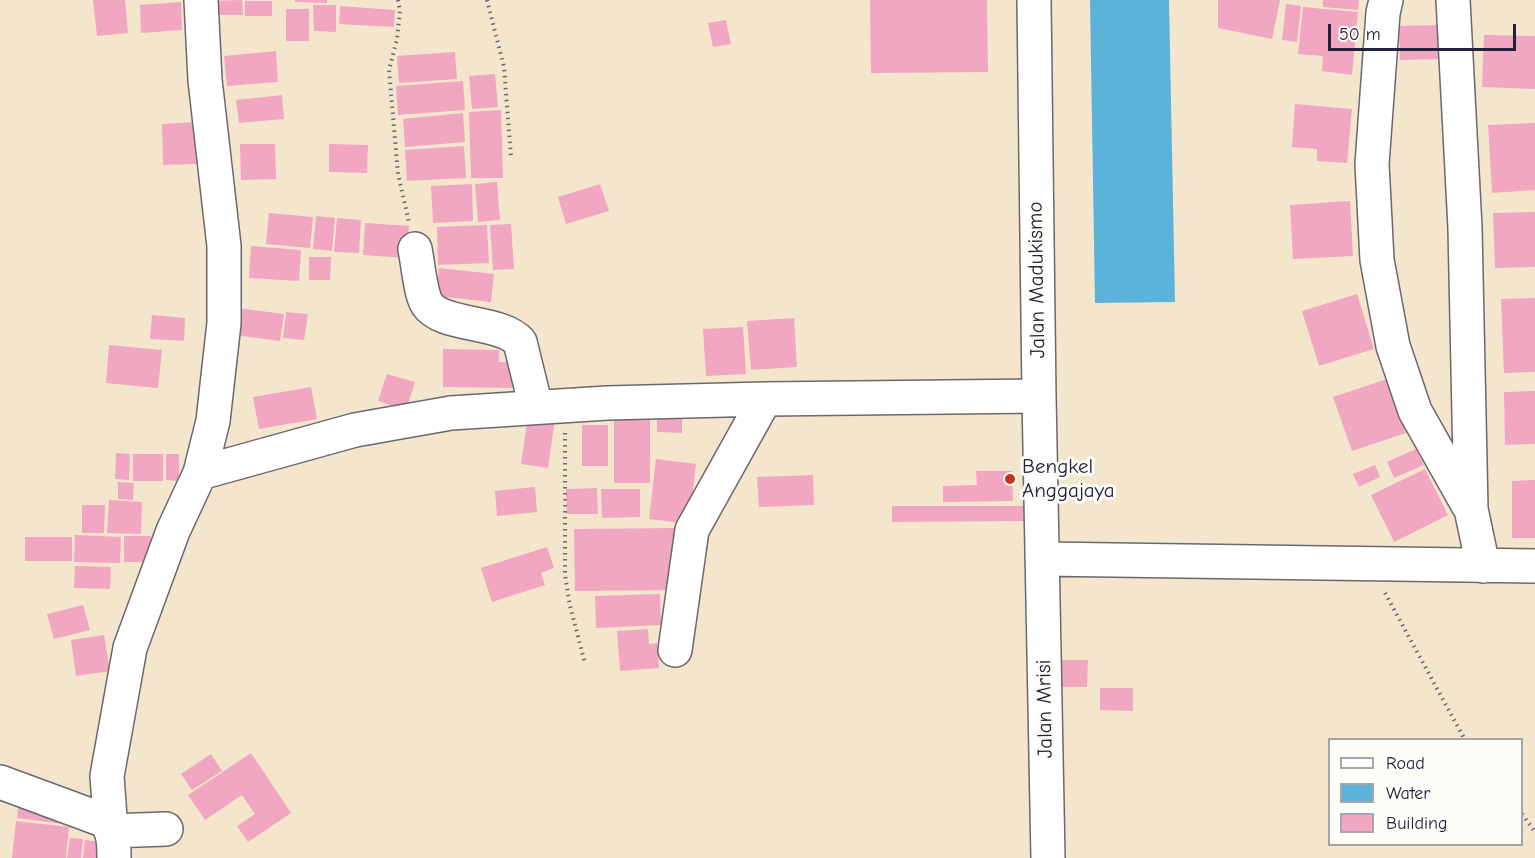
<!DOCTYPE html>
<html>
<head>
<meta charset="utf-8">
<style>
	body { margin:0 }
	#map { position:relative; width:1535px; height:858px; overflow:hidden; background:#f4e6cd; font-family:"Comic Neue",sans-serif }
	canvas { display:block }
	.legend { position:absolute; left:1328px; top:738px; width:195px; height:108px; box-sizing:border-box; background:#fdfcf7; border:2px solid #a5a5ac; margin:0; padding:8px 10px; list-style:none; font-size:18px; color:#22223b }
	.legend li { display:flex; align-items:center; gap:12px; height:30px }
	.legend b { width:30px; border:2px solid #a5a5ac }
	.scale { position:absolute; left:1328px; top:24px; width:188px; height:27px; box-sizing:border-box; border:3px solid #22223b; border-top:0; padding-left:8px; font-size:18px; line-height:21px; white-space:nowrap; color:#22223b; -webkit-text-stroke:4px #fdfcf7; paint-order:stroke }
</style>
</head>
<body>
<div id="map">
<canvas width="1535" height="858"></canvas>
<ul class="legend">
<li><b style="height:8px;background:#fff"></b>Road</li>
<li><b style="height:16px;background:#5cb3d9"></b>Water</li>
<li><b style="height:16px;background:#f1a6c2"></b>Building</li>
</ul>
<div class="scale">50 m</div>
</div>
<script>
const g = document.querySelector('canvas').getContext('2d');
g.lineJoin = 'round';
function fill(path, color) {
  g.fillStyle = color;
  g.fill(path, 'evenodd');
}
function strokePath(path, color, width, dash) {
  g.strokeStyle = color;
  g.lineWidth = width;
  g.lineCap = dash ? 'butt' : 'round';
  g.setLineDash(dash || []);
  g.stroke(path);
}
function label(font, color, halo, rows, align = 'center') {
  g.font = font + ' "Comic Neue",sans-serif';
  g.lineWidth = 6;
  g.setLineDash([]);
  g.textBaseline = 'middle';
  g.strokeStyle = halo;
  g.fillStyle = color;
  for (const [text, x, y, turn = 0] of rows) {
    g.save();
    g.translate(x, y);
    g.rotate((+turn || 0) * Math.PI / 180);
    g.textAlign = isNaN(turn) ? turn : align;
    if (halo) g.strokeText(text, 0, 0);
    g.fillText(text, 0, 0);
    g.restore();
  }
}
const water = new Path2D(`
	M1090 0H1169L1175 302 1095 303Z`);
const building = new Path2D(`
	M93 0H125L128 33 97 36Z
	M242 0 243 15H208V1Z
	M295 0H327V3L295 2Z
	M870 0H987L988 72 871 73Z
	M1218 0H1280L1272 39 1218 28Z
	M1323 0H1359L1358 10 1323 7Z
	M245 1H272V16H245Z
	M181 2 182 30 141 33 140 5Z
	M1286 4 1301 6 1297 42 1282 40Z
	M313 5H336V32L314 31Z
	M340 6 395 10 394 27 339 24Z
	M1303 7 1358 12 1352 75 1322 71 1323 56 1298 54Z
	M286 9H309V41H286Z
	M726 20 731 44 713 47 708 23Z
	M1440 25V59L1400 60 1399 26Z
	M1484 35 1535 36V89L1482 87Z
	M276 51 278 82 227 86 224 56Z
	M455 52 457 79 399 83 397 56Z
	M495 74 498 107 472 109 469 76Z
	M463 81 465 110 398 115 396 86Z
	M282 95 284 119 239 123 236 100Z
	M1295 104 1352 109 1347 163 1317 161V149L1292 147Z
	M501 110 503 178H471L469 112Z
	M463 113 465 142 405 147 403 119Z
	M195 122 196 164 163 165 162 124Z
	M1535 123V190L1492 193 1488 125Z
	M240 144H275L276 179 241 180Z
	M329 144 368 145 367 173 329 172Z
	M464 146 466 178 407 181 405 150Z
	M497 182 500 220 478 222 475 184Z
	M472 184 473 221 433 223 431 186Z
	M600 184 609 211 566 224 558 197Z
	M1350 201 1353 256 1293 259 1290 205Z
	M1535 212V267L1495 268 1493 213Z
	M269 213 313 217 310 248 266 244Z
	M316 216 335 218 332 251 313 249Z
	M337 218 361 220 359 253 334 252Z
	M365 223 409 226 406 258 363 255Z
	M511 224 514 269 493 270 490 225Z
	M487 225 489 263 438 265 437 227Z
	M251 246 301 250 299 281 249 278Z
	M309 257H331L330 280H309Z
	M439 268 494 274 491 302 436 296Z
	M1357 294 1374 349 1319 366 1302 311Z
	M1535 298V372L1504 373 1501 299Z
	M237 308 284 314 280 341 234 335Z
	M286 312 308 314 304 340 283 338Z
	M152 315 185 318 184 341 150 339Z
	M794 318 797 367 751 370 747 321Z
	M743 327 746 374 706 376 703 329Z
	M109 345 162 350 158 388 106 383Z
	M443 349 499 350V362H516L517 388 443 387Z
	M387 374 415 382 406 410 378 401Z
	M1387 379 1406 433 1352 451 1333 397Z
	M311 387 317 419 259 429 253 397Z
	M1535 391V444L1505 445 1504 392Z
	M657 411H682V433L657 432Z
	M528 416 555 419 548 468 521 464Z
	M614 418H650V483H614Z
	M582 425H608V466H582Z
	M1416 449 1424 465 1394 478 1387 462Z
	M116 453 130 454 129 480 115 479Z
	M133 454H163V481H133Z
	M166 454H179V481L166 480Z
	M656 459 696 464 689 524 649 519Z
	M1375 465 1380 477 1359 487 1353 474Z
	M1425 469 1448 515 1394 542 1371 495Z
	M976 471H1012L1013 501 943 502V486L977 485Z
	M813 475 814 505 759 507 757 477Z
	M1535 480V538H1512V481Z
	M118 482 134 483 133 500 118 499Z
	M535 487 537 512 497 516 495 491Z
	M597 488 598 514H567L566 489Z
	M601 489H640V517L602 518Z
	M109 500 142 502 141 534 107 533Z
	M82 505H105L104 533H82Z
	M892 506H1024V521L892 522Z
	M677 528 678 590 575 591 574 529Z
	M75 535 121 537 120 563 74 562Z
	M124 536H151L152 562H124Z
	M25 537H72V561H25Z
	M547 547 554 568 541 573 545 585 492 602 481 568Z
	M75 566 111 567 110 589 74 588Z
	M660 594 661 625 596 628 595 596Z
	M83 605 90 630 54 639 47 614Z
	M648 629 649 644 657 643 659 668 620 671 617 631Z
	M104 635 110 671 76 676 71 640Z
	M1058 660H1088L1087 687H1058Z
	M1100 688H1133V711L1100 710Z
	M251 753 291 813 248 842 237 826 255 814 242 795 205 820 188 795Z
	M211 754 222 771 192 790 181 774Z
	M20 793 70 825 17 818Z
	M16 821 69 827 66 858H12Z
	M70 838 83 839 81 858H67Z
	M85 840 102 842 100 858H83Z`);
const path = new Path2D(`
	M398 0 400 11 397 39 389 70 398 174 409 222
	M487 0 504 67 511 157
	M565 433V575L570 606 585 663
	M1385 593 1465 740
	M1522 814 1535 832`);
const minor = new Path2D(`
	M1034 0 1039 396 1048 858
	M1386 0 1383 13 1372 164 1377 260 1393 346 1415 411 1468 505
	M1453 0 1465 228 1471 509 1483 566
	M415 249C418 263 420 292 427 304 442 327 500 320 520 342L536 407
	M200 473 355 430 451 413 607 403 765 399 1039 396
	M1043 559 1535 566
	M675 650 692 530 765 399
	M0 782 103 820C114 829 114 844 114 858
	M166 829 111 831 107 776 130 648 173 531 200 473 213 421 224 323V246L205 80 201 0`);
const markers = [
	[1010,479,6,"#c8321e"]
];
const streetNames = [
	["Jalan Madukismo",1037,280,-91],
	["Jalan Mrisi",1045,709,-91]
];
const poiNames = [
	["Bengkel",1022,467],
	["Anggajaya",1022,491]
];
fill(water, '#5cb3d9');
fill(building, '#f1a6c2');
strokePath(minor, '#6c676e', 36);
strokePath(path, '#6c676e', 4, [1.5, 4.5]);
strokePath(minor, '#fff', 33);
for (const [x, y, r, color] of markers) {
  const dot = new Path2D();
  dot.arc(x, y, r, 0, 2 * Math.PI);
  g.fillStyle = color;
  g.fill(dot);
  strokePath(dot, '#fdfcf7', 2);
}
label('21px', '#22223b', '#fdfcf7', streetNames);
label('21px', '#22223b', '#fdfcf7', poiNames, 'left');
</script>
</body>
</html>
